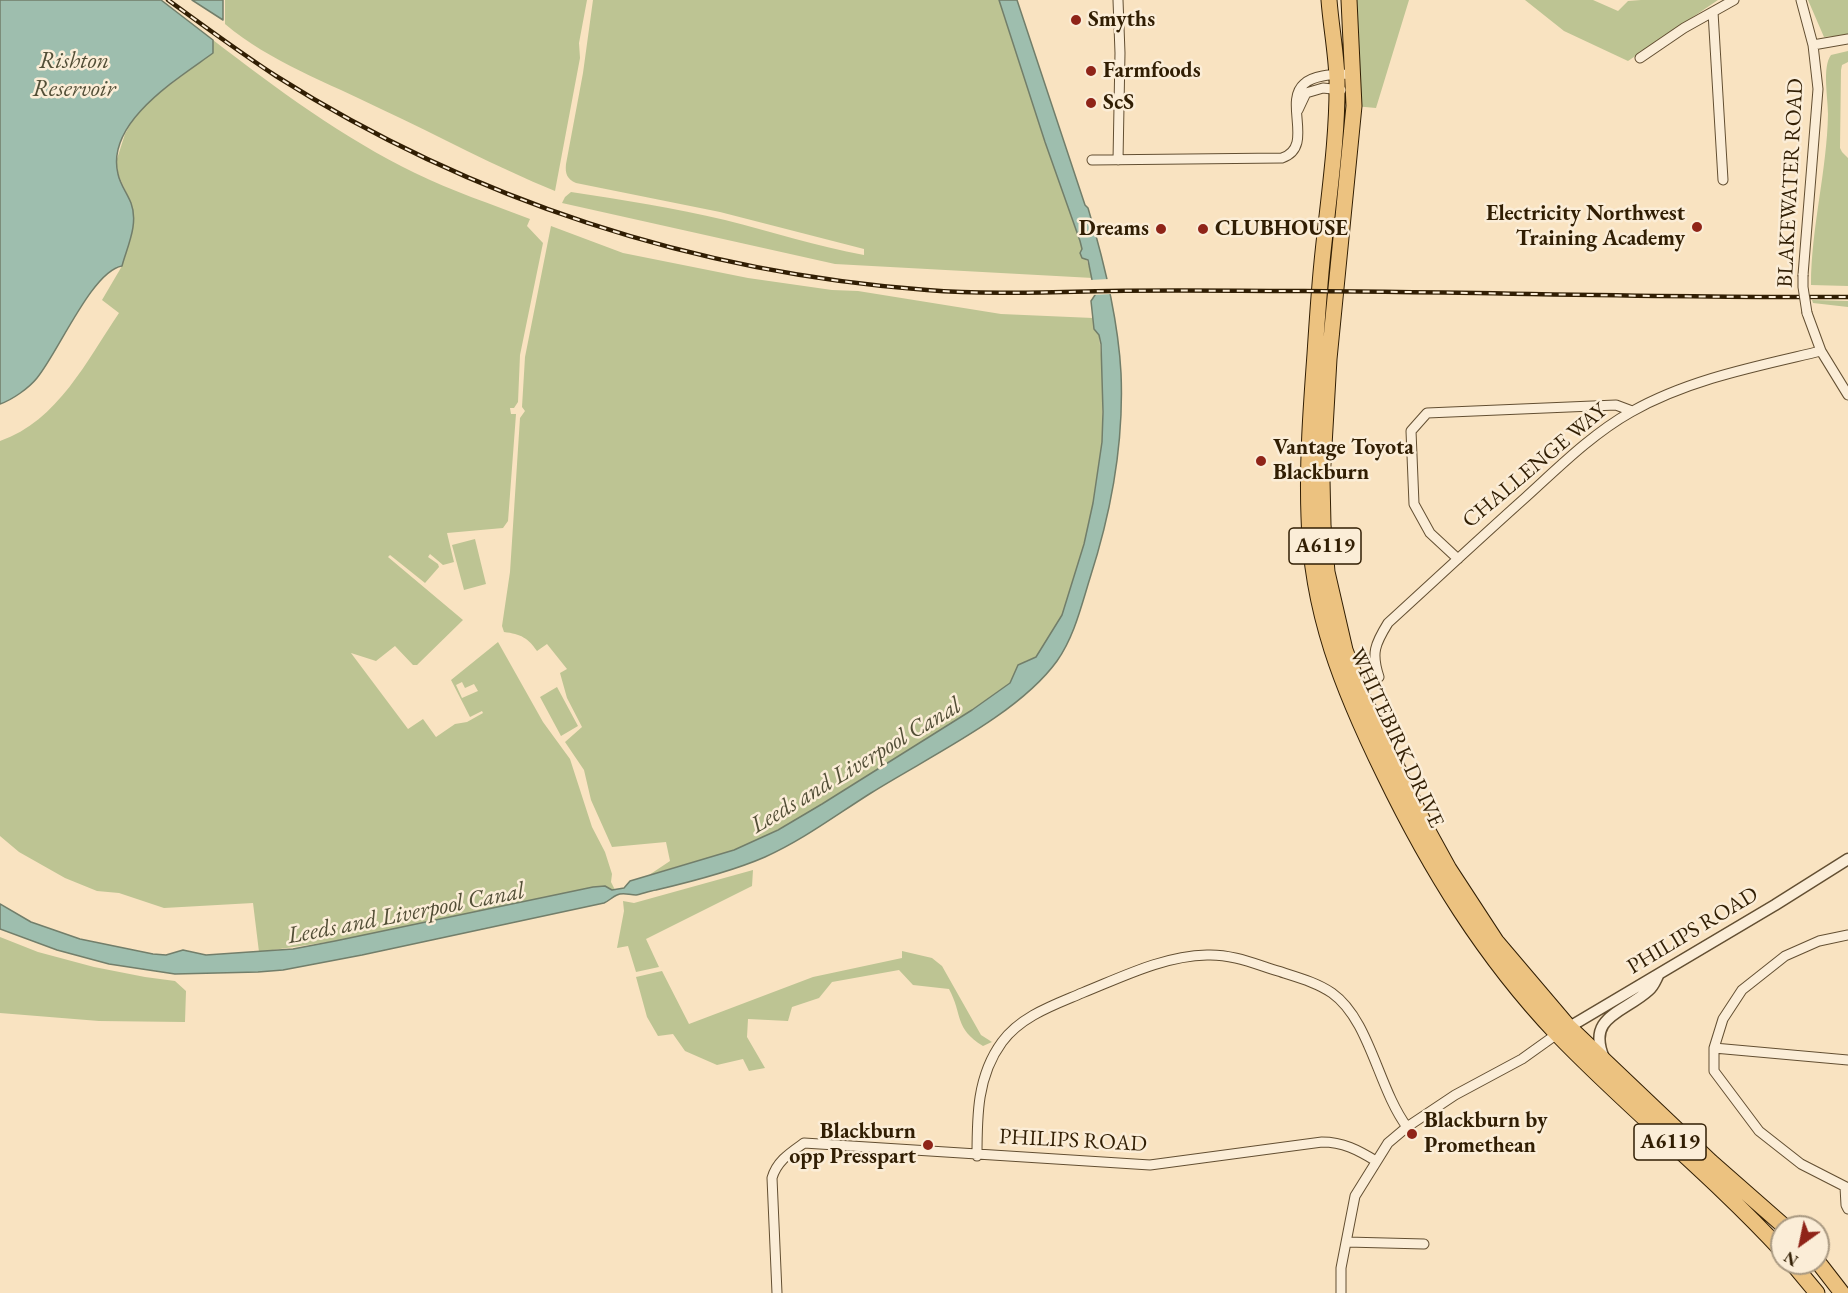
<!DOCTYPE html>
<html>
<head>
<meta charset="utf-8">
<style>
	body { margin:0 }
	#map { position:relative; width:1848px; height:1293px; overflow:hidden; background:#f9e3c1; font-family:"EB Garamond",serif }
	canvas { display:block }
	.north { position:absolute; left:1770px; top:1215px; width:60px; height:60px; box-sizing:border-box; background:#fbedd7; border:2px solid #aa9a82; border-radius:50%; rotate:213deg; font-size:16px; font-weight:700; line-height:24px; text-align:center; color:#311e03 }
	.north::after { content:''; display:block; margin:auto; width:21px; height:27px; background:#8f2418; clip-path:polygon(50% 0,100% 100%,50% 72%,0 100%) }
</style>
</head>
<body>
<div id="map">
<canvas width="1848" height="1293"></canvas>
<div class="north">N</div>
</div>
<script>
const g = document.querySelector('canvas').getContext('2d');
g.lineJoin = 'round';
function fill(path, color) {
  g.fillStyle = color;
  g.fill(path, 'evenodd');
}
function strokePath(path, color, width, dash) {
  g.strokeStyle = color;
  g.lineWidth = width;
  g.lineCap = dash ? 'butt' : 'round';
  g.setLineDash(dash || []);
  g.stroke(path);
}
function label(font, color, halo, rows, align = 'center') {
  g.font = font + ' "EB Garamond",serif';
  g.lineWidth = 5;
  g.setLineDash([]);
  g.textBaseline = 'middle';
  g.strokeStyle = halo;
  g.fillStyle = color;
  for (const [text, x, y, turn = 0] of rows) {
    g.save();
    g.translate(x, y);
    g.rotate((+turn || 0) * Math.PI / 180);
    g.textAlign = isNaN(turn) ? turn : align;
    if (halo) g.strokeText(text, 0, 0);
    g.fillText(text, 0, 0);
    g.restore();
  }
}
const green = new Path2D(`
	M225 0H587L579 43 580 58 555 191C496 167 439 136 381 109 329 83 270 62 225 24Z
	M593 0H999L1045 142 1093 278 835 264 562 203 565 197 571 192C623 200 675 208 725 220 772 232 817 246 864 255V249L720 212 576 183C567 179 565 174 566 164L583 73Z
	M1349 0H1409L1376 108 1354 106Z
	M1525 0H1593L1618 11 1628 1 1641 0H1718L1628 61 1564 31Z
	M1808 0H1848V35L1824 37Z
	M213 40C277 89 343 138 415 173 452 191 491 204 530 219L527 226 543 243 520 355 518 402 514 408H510L511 414H516L508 521 503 528 447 533 454 562 443 565 430 554 428 557 438 564 439 567 425 583 390 555 388 557 463 620 417 665H413L395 646 376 661 351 653 408 729 423 719 436 737 455 724 467 722 483 713 482 711 470 717 451 680 498 642 543 722 570 759 592 827 605 852 612 874 611 882 615 890H612L605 886 593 887 335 941 259 952 253 903 164 908 119 893 97 891 65 878 19 852 0 836V441C58 421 87 360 119 313L102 300 122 266 132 205 118 174 116 162 125 134 133 120 149 101 212 53ZM462 682 465 688 474 684 478 691 462 698 456 685Z
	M1848 51V62L1842 65 1841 70 1840 148 1842 152 1848 158V286L1811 285C1811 228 1827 171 1828 114 1828 97 1822 67 1831 55Z
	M551 226 623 253 748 278 832 290 858 291 1001 314 1093 318 1094 329 1099 335 1103 375 1102 442 1093 503 1084 544 1062 615 1036 657 1026 661 1010 683 972 710 804 815 755 842 734 850 649 875 670 861 666 842 612 847 591 800 584 770 565 742 582 727 567 698 560 673 567 669 547 644 537 651C528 638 521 634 504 632L502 626 510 572 520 418 525 411 522 407 525 357Z
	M1812 300 1848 301V307L1813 303Z
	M475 539 486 584 464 590 452 545Z
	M557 687 578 726 561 736 540 697Z
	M753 870 752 886 646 939 659 967 636 972 628 946 617 948 624 911 623 901 634 903Z
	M0 937 38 952 94 967 145 977 175 981 186 991 185 1022 99 1021 0 1013Z
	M902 951 932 958 942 966 981 1035 992 1042 983 1046C954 1028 963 1015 949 989L913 985 899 970 832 982 819 998 792 1007 788 1021 748 1019 747 1037 765 1068 749 1071 743 1059 717 1065 685 1051 673 1034 658 1036 647 1017 636 977 662 971 689 1024 813 977 902 958Z`);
const water = new Path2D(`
	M0 0H161L213 40V53C179 78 105 122 118 174 120 184 127 193 131 203 139 224 127 247 122 266 92 271 58 353 37 378 29 388 12 400 0 404Z
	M192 0H223V20Z
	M999 0H1017L1085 205 1088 208C1104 261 1118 317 1121 373 1124 442 1111 513 1090 578 1081 607 1074 637 1057 661 1018 715 928 757 871 793 836 815 803 840 765 857 733 871 690 882 656 890 649 891 642 894 636 895 629 895 623 892 617 895 612 897 609 901 604 903L362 955 283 970 258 972 175 974 109 964 57 950 0 929V904L31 922 80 939 153 954 166 955 183 950 206 955 293 949 335 941 593 887 605 886 612 890 624 888 630 881 734 850 778 830 822 804 972 710 1010 683 1018 665 1036 657 1062 615 1084 544 1093 503 1102 442 1103 412 1101 344 1099 335 1094 329 1091 301 1095 295 1088 260 1082 258 1080 253 1082 249 1080 241 1045 142Z`);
const pier = new Path2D(`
	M1109 279 1112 294 1092 295 1090 280Z`);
const minor = new Path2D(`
	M1801 0 1813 45 1818 89 1803 275
	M1713 12 1723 180
	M1813 45 1848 39
	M1640 58 1684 28 1734 0
	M1298 110 1306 93 1323 88 1341 90
	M1092 160 1282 158C1315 147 1283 102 1304 84 1316 73 1339 75 1354 74
	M1118 160 1120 53 1118 0
	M1807 313 1821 351 1848 395
	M1458 559 1430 533 1414 504 1411 431 1427 413 1616 405 1632 411
	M1379 677C1371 653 1375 644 1388 623 1434 581 1479 539 1526 497 1559 467 1592 434 1631 412 1689 379 1758 366 1821 351
	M1848 935 1819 941 1785 956 1742 990 1723 1019 1714 1048V1071L1759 1131 1801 1164 1848 1188
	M1714 1048 1848 1060
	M977 1156C977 1116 977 1076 1002 1042 1021 1016 1054 1005 1082 993 1122 977 1163 956 1207 955 1232 954 1255 964 1278 971 1296 977 1316 982 1332 993 1370 1020 1378 1088 1407 1127
	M1845 1187 1846 1205 1848 1209
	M1347 1242 1424 1244
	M777 1293 772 1178C777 1161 790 1153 804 1143L1150 1165 1322 1142C1343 1142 1358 1150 1376 1161
	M1341 1293V1268L1355 1196 1388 1143 1407 1127 1455 1095 1522 1059 1557 1034`);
const tertiary = new Path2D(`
	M1566 1029 1775 905 1848 859
	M1604 1058C1586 1016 1624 1013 1649 990 1654 986 1656 979 1659 974`);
const trunk = new Path2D(`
	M1329 0C1331 26 1336 52 1337 78 1338 139 1328 201 1322 262 1319 292 1317 323 1315 354 1311 408 1307 463 1309 517 1311 612 1343 690 1384 774 1430 869 1484 957 1557 1034 1629 1109 1711 1174 1782 1251
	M1349 0 1354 106 1329 359 1322 480 1323 525 1327 572 1345 650 1363 697 1427 829 1449 869 1496 941 1569 1027 1711 1162 1785 1227
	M1818 1262 1842 1293
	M1792 1263 1817 1293`);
const rail = new Path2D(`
	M168 0C204 26 239 52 276 76 472 200 696 273 927 290 988 295 1050 292 1111 291 1176 290 1240 291 1304 291 1485 292 1667 298 1848 297`);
const minorBridge = new Path2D(`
	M1803 275V287L1807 313`);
const markers = [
	[1076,20,6,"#8f2418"],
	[1091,71,6,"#8f2418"],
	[1091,103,6,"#8f2418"],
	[1697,227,6,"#8f2418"],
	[1161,229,6,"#8f2418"],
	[1203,229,6,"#8f2418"],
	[1261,461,6,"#8f2418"],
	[1412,1134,6,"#8f2418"],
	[928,1145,6,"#8f2418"]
];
const shields = [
	[1325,546,72],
	[1670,1142,72]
];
const shieldNames = [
	["A6119",1325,546],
	["A6119",1670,1142]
];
const poiNames = [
	["Smyths",1088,20],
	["Farmfoods",1103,71],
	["ScS",1103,103],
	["Electricity Northwest",1685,214,"right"],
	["Training Academy",1685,239,"right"],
	["Dreams",1149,229,"right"],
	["CLUBHOUSE",1215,229],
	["Vantage Toyota",1273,448],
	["Blackburn",1273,473],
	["Blackburn by",1424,1121],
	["Promethean",1424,1146],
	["Blackburn",916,1132,"right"],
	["opp Presspart",916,1157,"right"]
];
const streetNames = [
	["BLAKEWATER ROAD",1791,183,-87],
	["CHALLENGE WAY",1535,466,-40],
	["WHITEBIRK DRIVE",1396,738,65],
	["PHILIPS ROAD",1693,931,-31],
	["PHILIPS ROAD",1073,1141,3]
];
const waterNames = [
	["Rishton",74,61],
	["Reservoir",74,89],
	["Leeds and Liverpool Canal",856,766,-31],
	["Leeds and Liverpool Canal",406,914,-11]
];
fill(green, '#bdc493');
fill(water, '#9ebeae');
strokePath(water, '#727e6a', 1.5);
fill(pier, '#f9e3c1');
strokePath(minor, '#634f32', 11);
strokePath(tertiary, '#634f32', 13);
strokePath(trunk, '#311e03', 17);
strokePath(minor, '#fbedd7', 9);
strokePath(tertiary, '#fbedd7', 10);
strokePath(trunk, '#ecc280', 15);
strokePath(rail, '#311e03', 4.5);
strokePath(rail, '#fbedd7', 2, [7]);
strokePath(minorBridge, '#634f32', 11, []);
strokePath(minorBridge, '#fbedd7', 9);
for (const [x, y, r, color] of markers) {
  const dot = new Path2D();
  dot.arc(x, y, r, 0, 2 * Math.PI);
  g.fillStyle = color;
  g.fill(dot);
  strokePath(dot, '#fbedd7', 2);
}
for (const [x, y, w] of shields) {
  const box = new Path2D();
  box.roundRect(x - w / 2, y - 18, w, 36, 4.5);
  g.fillStyle = '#fbedd7';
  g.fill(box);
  strokePath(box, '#311e03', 1.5);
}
label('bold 21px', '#311e03', null, shieldNames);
label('bold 22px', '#311e03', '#fbedd7', poiNames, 'left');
label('22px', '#311e03', '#fbedd7', streetNames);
label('italic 24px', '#524e36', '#fbedd7', waterNames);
</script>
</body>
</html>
